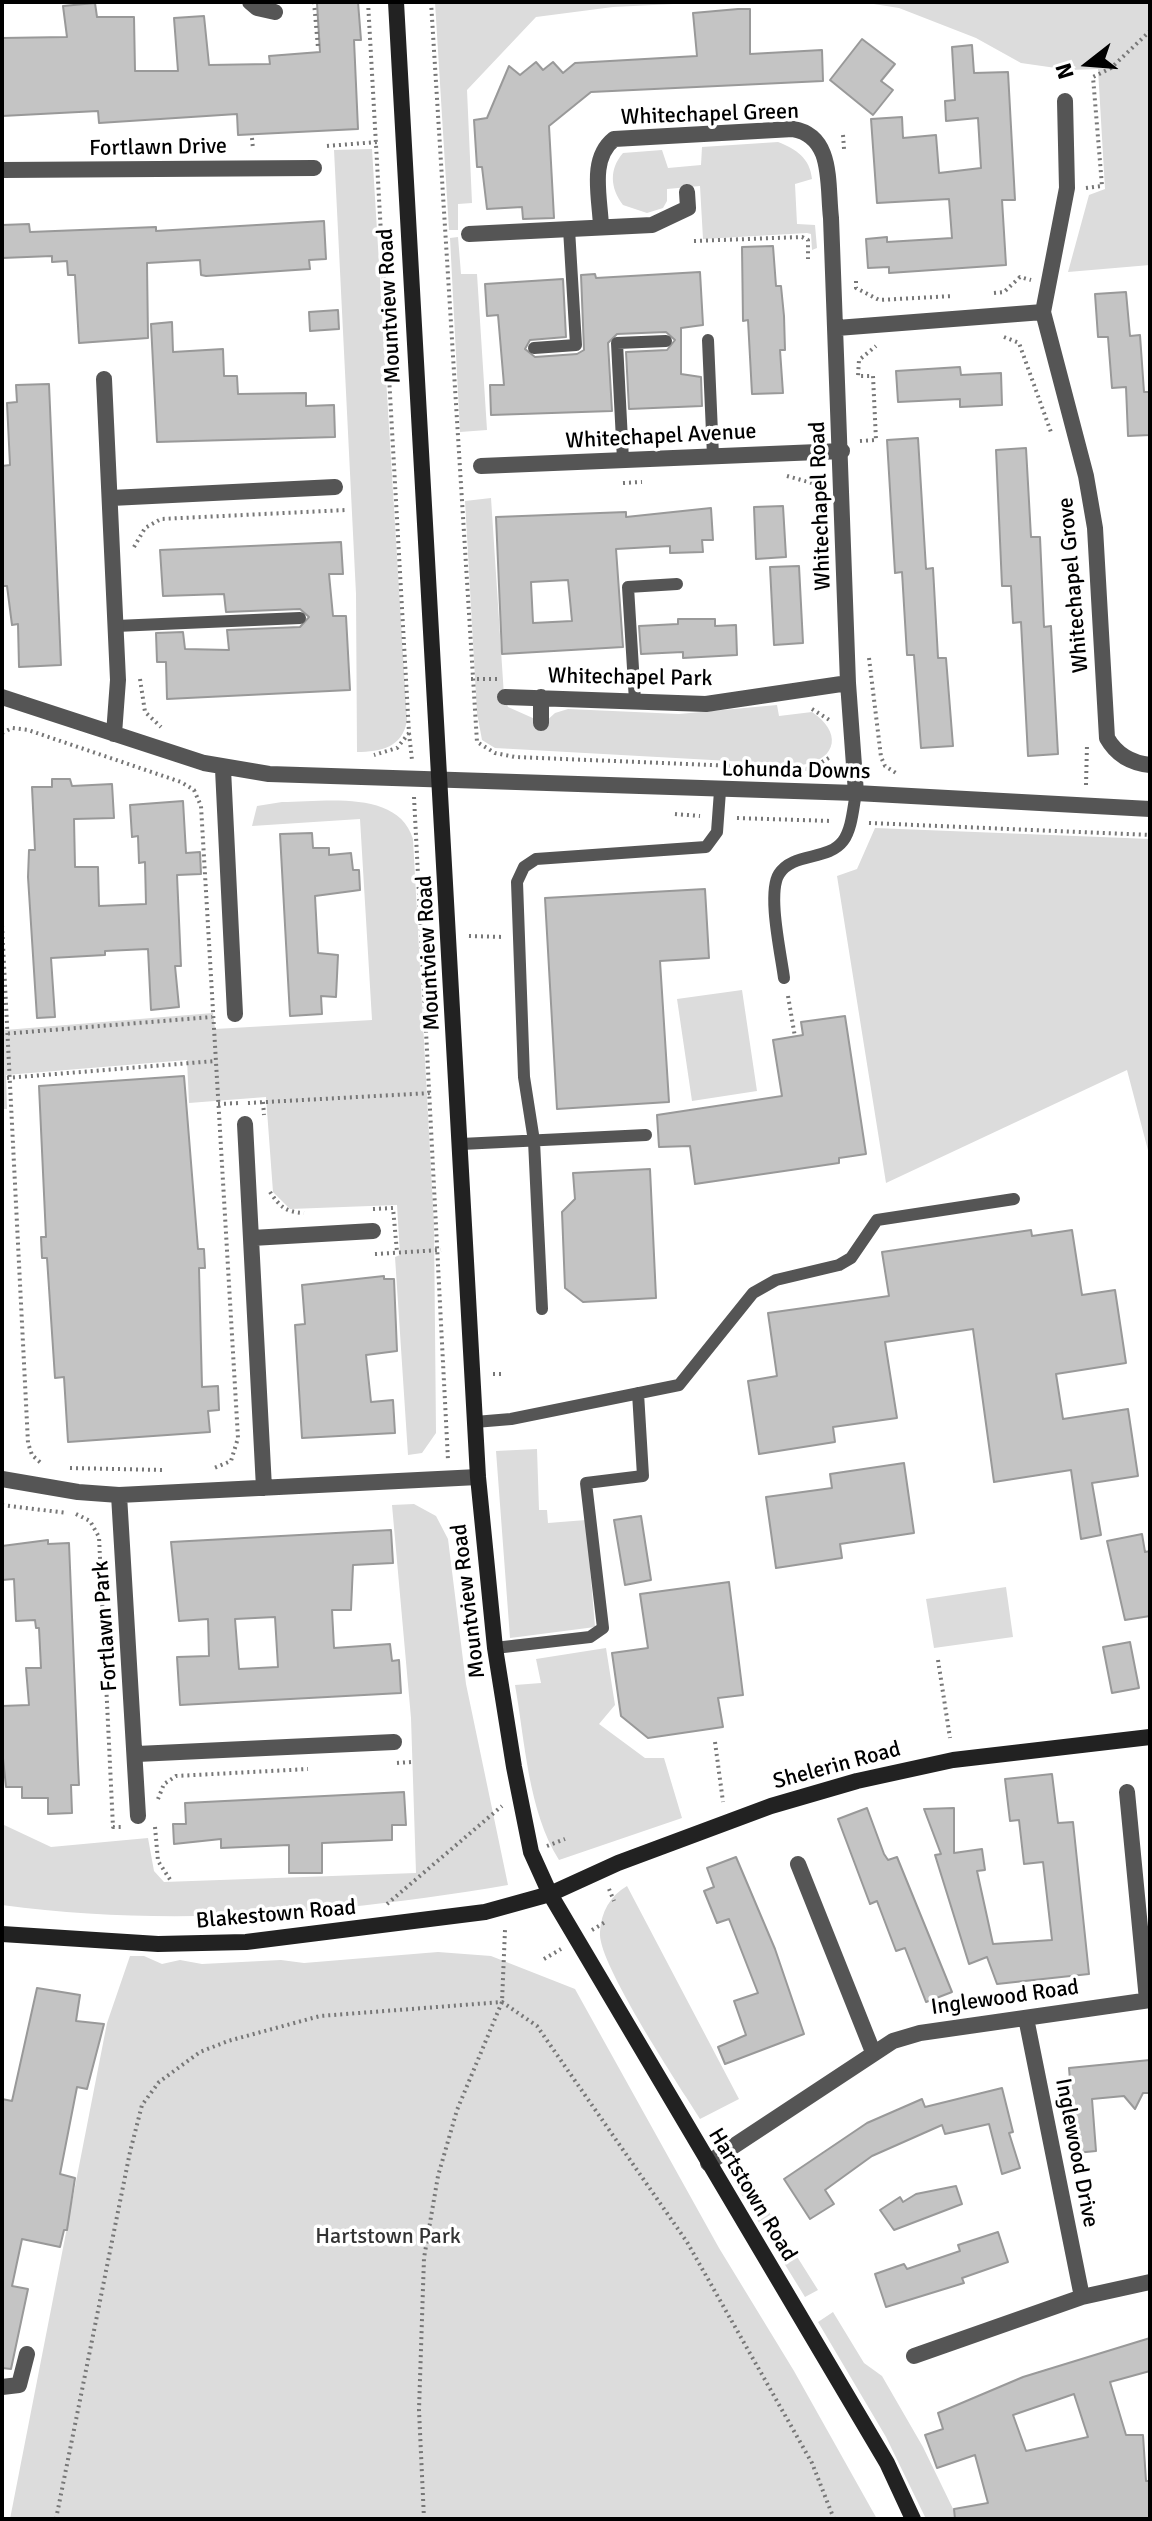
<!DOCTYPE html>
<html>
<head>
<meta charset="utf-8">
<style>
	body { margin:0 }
	#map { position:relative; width:1152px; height:2521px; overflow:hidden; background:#fff; font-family:Signika,sans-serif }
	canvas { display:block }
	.frame { position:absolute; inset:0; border:4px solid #000; pointer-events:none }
	.north { position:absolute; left:1048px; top:24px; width:80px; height:80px; -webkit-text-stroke:6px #fff; paint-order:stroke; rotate:253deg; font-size:22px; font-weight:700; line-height:32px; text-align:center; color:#000 }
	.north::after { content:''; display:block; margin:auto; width:28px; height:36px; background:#000; clip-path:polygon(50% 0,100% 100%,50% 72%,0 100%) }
</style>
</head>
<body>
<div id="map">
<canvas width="1152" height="2521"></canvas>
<div class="frame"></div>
<div class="north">N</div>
</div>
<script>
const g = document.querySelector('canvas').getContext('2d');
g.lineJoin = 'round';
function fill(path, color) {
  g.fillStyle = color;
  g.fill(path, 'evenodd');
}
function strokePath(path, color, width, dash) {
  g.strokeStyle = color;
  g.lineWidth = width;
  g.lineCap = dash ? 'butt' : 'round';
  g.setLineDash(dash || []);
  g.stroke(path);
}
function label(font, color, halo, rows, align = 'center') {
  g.font = font + ' Signika,sans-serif';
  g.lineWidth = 7;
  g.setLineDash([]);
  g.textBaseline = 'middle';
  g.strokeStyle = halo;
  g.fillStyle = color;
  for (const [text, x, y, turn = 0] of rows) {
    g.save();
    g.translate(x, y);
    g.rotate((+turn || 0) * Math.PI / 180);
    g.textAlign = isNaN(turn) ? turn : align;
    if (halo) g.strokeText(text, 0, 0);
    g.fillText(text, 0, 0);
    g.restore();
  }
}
const green = new Path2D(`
	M435 2H714L613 7 536 17 467 90 472 203 458 204V230H449Z
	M861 2H1150V265L1068 272 1089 195 1105 189 1098 69 1070 70 1021 63 976 38 899 8Z
	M778 142C796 149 810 158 812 179L795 184 797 224 815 225 817 248 812 250 811 234 807 233 703 239 700 186 667 189V201L663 208 647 213 623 205C610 188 609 169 623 153L662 150 668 168 701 165 702 147Z
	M372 149 407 720C403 747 381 752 357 752L356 594 334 150Z
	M458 237 461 274H477L487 430 460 432 450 238Z
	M491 498 504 696 508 707 544 723 555 713 568 709 679 714 777 705 779 716 812 712C841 731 839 759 802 765L495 748 482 740 477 713 465 501Z
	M282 802C324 802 398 789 413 839L434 1225 436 1433 422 1453 408 1455 395 1257 400 1255 397 1205 290 1209 273 1192 266 1097 189 1103 187 1060 6 1075 7 1109H2V1016L5 1030 213 1013 215 1029 372 1020 360 819 252 826 257 806Z
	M875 828 1150 839V1158L1127 1070 886 1183 837 876 857 869Z
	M742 990 757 1091 692 1101 677 999Z
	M537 1449 539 1510H547L548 1523 586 1520 595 1627 510 1638 496 1451Z
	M414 1504 436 1516 448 1539 466 1684 508 1885C342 1913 170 1928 2 1905V1824L51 1847 148 1838 154 1871 164 1882 416 1873 411 1718 392 1505Z
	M1006 1587 1013 1637 934 1648 926 1599Z
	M606 1648 615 1705 599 1724 645 1758H664L682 1818 559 1860C528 1811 525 1741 515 1685L541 1683 536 1659Z
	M627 1886 739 2099 700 2119 686 2097C668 2068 597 1960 600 1932 601 1912 610 1896 627 1886Z
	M438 1952 491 1956 575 1989 719 2248 794 2371 877 2519H10L107 2023 130 1956H144L162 1964 180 1960 202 1964 281 1960 304 1963Z
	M752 2185 818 2290 805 2297 737 2187Z
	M833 2312 864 2363 882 2376 923 2447 958 2519H926L886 2437 818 2322Z`);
const building = new Path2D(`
	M358 2 361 40H354L358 129 238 135 237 114 99 123 98 111 2 116V38L67 37 63 6 95 3 97 17H134L135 71H178L174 18 204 16 209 65 270 64 269 56 320 52 317 3Z
	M738 9H750V54L822 50 823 81 591 92 549 126 554 218 523 219 522 207 487 209 482 167H477L474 120 487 118 509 66 520 75 536 62 543 70 553 62 563 73 575 63 697 56 693 13Z
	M862 39 895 64 881 81 893 90 873 115 830 80Z
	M972 45 974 73 1008 72 1015 200H1002L1006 265 889 273V267L868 268 866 239 887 237V242L952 238 949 199 877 203 871 119 902 117 903 138 936 135 939 173 981 168 978 118 946 121 945 101 955 100 952 47Z
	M324 221 326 259 309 260 310 269 206 276 201 275 200 260 147 263 148 338 79 343 75 275H68L67 261 52 262V256L2 258V225L29 224 30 232 156 227V231Z
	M773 246 776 286H781L784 316 785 350H780L783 393 752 394 748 320 743 321 742 247Z
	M700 272 703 325 681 328V374L701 377 702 406 629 409 626 352 667 350 675 340 666 332 617 334 608 343 612 411 491 415 490 385H504L498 315 487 316 485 284 563 279 566 337 530 340 525 349 535 357 577 354 584 350 581 275 595 274 596 278Z
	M1126 292 1130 336 1140 335 1144 392H1150V435L1128 436 1126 387 1112 388 1108 337H1098L1095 294Z
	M338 310 339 329 310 331 309 312Z
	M172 322 173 352 223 349 224 376H237L238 394 306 393V406L334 405 335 437 157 442 151 324Z
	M960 367 961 375 1001 373 1002 405 960 407V399L898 402 896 371Z
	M49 384 61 665 19 667 18 624 12 625 7 586H2V466L10 465 7 403 17 402 16 385Z
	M918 438 926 569 933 568 938 658H946L953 746 921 748 914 655H907L902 572 895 573 887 440Z
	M1026 448 1031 537H1040L1044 627 1051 626 1058 754 1028 756 1021 622 1013 623 1011 586H1002L996 450Z
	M783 506 786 557 756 559 754 507Z
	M711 508 713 540H702L703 552 670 553V546L616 549 623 647 502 654 496 517 626 512V517ZM568 580 572 621 533 623 531 582Z
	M341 542 343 574H329L333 616H346L350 690 167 699 166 662H157L156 633 183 632 185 649 229 650 227 630 300 627 309 617 300 609 226 612 224 594 163 596 160 550Z
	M799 566 803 643 774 645 770 567Z
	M678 619H715V626L736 625 737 655 683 658V652L641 654 639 626 678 624Z
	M52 779H70L72 786 112 784 114 818 74 819 75 867H98L99 906 146 904 145 862 139 863 138 836 132 837 130 805 183 801 186 853 200 852 201 874 177 875 181 966H175L179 1007 151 1010 148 949 105 951V955L51 958 55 1017 37 1018 28 877 29 850H35L32 787H52Z
	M312 833 313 848H329V855L351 853 353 870H359L360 890 315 896 318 953 338 955 336 997 321 996 322 1014 290 1016 280 834Z
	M705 889 709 958 660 961 669 1102 557 1109 545 898Z
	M845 1016 866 1154 839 1158V1163L695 1184 690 1146 659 1147 657 1115 782 1096 773 1040 803 1035 801 1022Z
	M184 1076 198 1249H204L205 1268H199L202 1387 218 1386 219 1410 208 1411 210 1432 68 1442 64 1377 55 1378 47 1258H42L41 1237H46L39 1086Z
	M650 1169 656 1298 583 1302 565 1288 562 1212 575 1199 573 1173Z
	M1031 1230 1032 1236 1072 1230 1082 1295 1115 1290 1126 1363 1056 1374 1063 1419 1128 1409 1138 1476 1092 1483 1101 1535 1081 1539 1071 1470 994 1482 973 1329 885 1342 897 1418 833 1427 835 1442 759 1454 748 1381 777 1376 768 1313 889 1296 882 1252Z
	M384 1276V1279H394L397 1351 366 1355 371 1402 393 1400 395 1433 302 1438 295 1325 305 1324 302 1285Z
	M904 1463 914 1533 840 1544 842 1558 776 1568 766 1497 832 1488 830 1474Z
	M641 1516 651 1580 625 1585 614 1520Z
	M391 1530 393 1563 353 1565 351 1610H332L334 1648 390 1644 392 1661 399 1660 401 1693 180 1705 177 1657 209 1656 208 1619 179 1621 171 1542ZM275 1617 278 1667 239 1669 235 1619Z
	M1142 1534 1145 1552 1150 1551V1616L1125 1620 1107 1541Z
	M48 1540V1544L69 1543 78 1764 79 1785H71L72 1813 48 1814V1798H22V1787H6L2 1749V1706L29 1705 26 1668H41L39 1628H36L35 1620 16 1621 14 1579 2 1580V1546Z
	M729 1582 743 1695 718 1698 723 1727 648 1738 621 1716 612 1653 648 1648 640 1594Z
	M1130 1642 1139 1688 1112 1693 1103 1647Z
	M1052 1774 1058 1823 1073 1822 1089 1974 997 1984 987 1957 969 1964 935 1855 941 1854 924 1809 954 1808V1853L982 1849 985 1870 977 1871 993 1944 1052 1940 1043 1862 1024 1864 1019 1820 1010 1821 1005 1779Z
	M404 1792 406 1825H392V1840L322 1843V1873H289V1845L221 1848V1839L174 1844 173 1824H186L185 1803Z
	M867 1808 884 1854 888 1860 897 1857 952 1992 926 2002 905 1948 896 1951 877 1901 870 1904 838 1819Z
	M736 1857 775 1949 804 2034 725 2064 718 2047 746 2035 734 2001 758 1993 729 1919 717 1923 704 1891 714 1887 707 1868Z
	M37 1988 80 1995 76 2021 104 2024 87 2089 77 2087 60 2174 75 2178 67 2230H64L60 2247 22 2239 12 2286 28 2289 11 2369 2 2368V2099L12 2101Z
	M1150 2060V2093H1143L1135 2109 1124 2096 1092 2099 1096 2151 1076 2153 1069 2068Z
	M1002 2088 1013 2132 1009 2133 1020 2168 1002 2174 989 2124 945 2134 942 2125 872 2156 825 2190 834 2204 810 2219 784 2179 867 2123 922 2099 925 2107Z
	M956 2186 962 2204 894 2230 880 2210 900 2197 903 2202 916 2194Z
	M998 2232 1008 2262 962 2278 964 2283 886 2307 875 2274 904 2264 907 2269 960 2251 958 2245Z
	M1150 2338V2371L1110 2382 1126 2435H1143L1146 2481H1150V2519H955L954 2509 988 2503 975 2455 937 2468 925 2435 943 2429 938 2413 1023 2377ZM1074 2394 1088 2437 1026 2451 1013 2415Z`);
const path = new Path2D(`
	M314 2 318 48
	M368 2 409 733 397 748 374 755
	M431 2 477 742 495 753 515 757 810 769 832 756
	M843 135 844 149
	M252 138 253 149
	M327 146 377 142
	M1086 188 1102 186 1093 77 1111 68 1150 31
	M694 241 802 237 808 240V259
	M856 281V288L879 300 953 296
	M994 293 1004 292 1020 277 1031 280
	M1004 337 1019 343 1052 435
	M860 441 876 440 873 376H858L859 360 876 346
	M787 476 812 483 819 497
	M623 483 642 482
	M134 547 145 528 161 519 346 510
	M869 658 881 757 885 766 896 773
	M140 679 145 712 161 727
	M471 679H497
	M812 709 831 721
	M2 733 12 728 28 730 181 782 194 790 201 806 238 1438 231 1461 214 1468
	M409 733 412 760
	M1086 785 1087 745
	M414 797 448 1460
	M675 814 700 816
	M737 818 832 821
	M869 823 1150 835
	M2 925 28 1443 32 1455 42 1464
	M469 936 504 937
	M788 996 795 1037
	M2 1034 212 1017
	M7 1078 215 1061
	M263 1102 264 1115
	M248 1103 431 1093
	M218 1104 240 1103
	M270 1192C280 1207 286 1212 304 1213
	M373 1209 393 1208 397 1252
	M375 1254 441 1250
	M493 1374H504
	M70 1468 165 1470
	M2 1505 67 1513
	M76 1514 90 1521 99 1537 113 1827H123
	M938 1660 950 1738
	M715 1742 723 1802
	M397 1763 411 1762
	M158 1799 164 1784 176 1776 308 1769
	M155 1827 158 1861 171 1881
	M547 1846 565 1839
	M609 1889 614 1901
	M387 1904 502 1806
	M592 1930 607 1921
	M544 1959 561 1949
	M56 2519 130 2152 142 2105 159 2082 200 2052 228 2041 320 2016 502 2002 537 2026 687 2242 812 2463 834 2519
	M424 2519 419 2410 424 2258 438 2176 457 2110 502 2002 505 1930`);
const lane = new Path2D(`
	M708 340 713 456
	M534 348 576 345 569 229
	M623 460 617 343 666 341
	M116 626 300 618
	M635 701 628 587 677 584
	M784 978C781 954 767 893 779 874 793 852 828 861 843 841 852 829 853 808 856 793
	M461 1144 646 1135
	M542 1309 534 1141 524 1077 517 882 524 867 536 859 706 847 717 832 720 791
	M475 1422 511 1419 679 1385 753 1293 776 1280 839 1265 851 1258 877 1220 1014 1199
	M495 1648 590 1637 603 1628 586 1483 643 1476 638 1393`);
const street = new Path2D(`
	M250 2 257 8 275 12
	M1065 101 1067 188 1043 312 1086 476 1095 528 1107 738C1116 754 1131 763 1150 765
	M2 170 314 168
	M601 227C600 197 589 159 614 139L793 129C834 136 827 184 831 218L848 683 856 793
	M469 234 652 225 688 208 687 192
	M837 328 1043 312
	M104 379 118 680 114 734
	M481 466 842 451
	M111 498 335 487
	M2 697 204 763 269 774 856 793 1150 809
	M505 697 706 704 848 683
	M541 697V723
	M223 769 235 1014
	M245 1124 264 1488
	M252 1238 373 1231
	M2 1479 78 1492 119 1495 478 1477
	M119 1495 138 1816
	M137 1754 394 1742
	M1127 1792 1147 2000
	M798 1864 873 2052
	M1026 2018 1082 2297
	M708 2163 893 2041 920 2033 1150 2000
	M914 2356 1082 2297 1150 2282
	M2 2387 19 2385 27 2354`);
const secondary = new Path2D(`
	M396 2 478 1477 495 1648 514 1767 531 1852 550 1894 887 2463 913 2519
	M2 1934 158 1944 246 1942 485 1912 550 1894 618 1863 771 1806 857 1781 953 1760 1150 1737`);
const streetNames = [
	["Whitechapel Green",710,115,-2],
	["Fortlawn Drive",158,148,-1],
	["Mountview Road",390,306,-93],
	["Whitechapel Avenue",661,437,-3],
	["Whitechapel Road",821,506,-92],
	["Whitechapel Grove",1074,585,-95],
	["Whitechapel Park",630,678,1],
	["Lohunda Downs",796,771,1],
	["Mountview Road",429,953,-93],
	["Mountview Road",469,1601,-97],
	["Fortlawn Park",106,1626,-94],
	["Shelerin Road",837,1766,-15],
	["Blakestown Road",276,1915,-5],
	["Inglewood Road",1005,1998,-8],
	["Inglewood Drive",1076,2153,79],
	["Hartstown Road",752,2195,59]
];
const parkNames = [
	["Hartstown Park",388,2237]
];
fill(green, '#dcdcdc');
fill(building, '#c4c4c4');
strokePath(building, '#999', 2);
strokePath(path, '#777', 4, [2, 4]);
strokePath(lane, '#555', 12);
strokePath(street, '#555', 16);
strokePath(secondary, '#222', 16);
label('22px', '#000', '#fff', streetNames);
label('22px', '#333', '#fff', parkNames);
</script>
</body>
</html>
